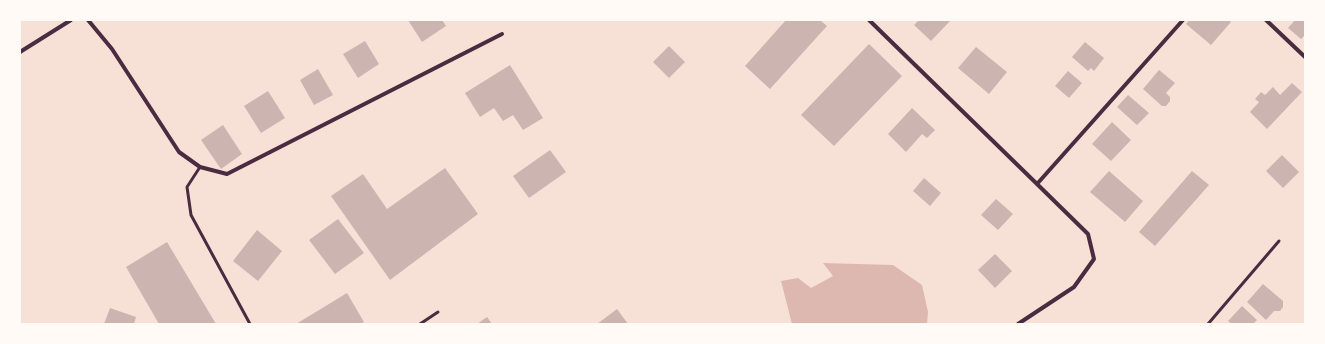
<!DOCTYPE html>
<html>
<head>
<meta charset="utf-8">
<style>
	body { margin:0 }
	#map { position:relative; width:1325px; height:344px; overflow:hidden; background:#f7e1d7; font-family:"Fira Sans Condensed",sans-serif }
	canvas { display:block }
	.frame { position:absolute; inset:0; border:21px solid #fffaf5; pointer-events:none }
</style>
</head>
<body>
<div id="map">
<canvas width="1325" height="344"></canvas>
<div class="frame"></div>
</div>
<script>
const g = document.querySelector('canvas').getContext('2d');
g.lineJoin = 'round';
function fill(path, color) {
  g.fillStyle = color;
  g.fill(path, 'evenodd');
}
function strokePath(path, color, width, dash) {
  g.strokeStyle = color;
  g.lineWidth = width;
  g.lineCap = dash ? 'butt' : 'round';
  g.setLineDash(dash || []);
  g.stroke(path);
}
const water = new Path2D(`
	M823 263 893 265 922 285 928 312 927 324H792L781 281 798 278 811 288 833 276Z`);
const building = new Path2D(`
	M408 20H442L446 26 422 42Z
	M786 20H820L827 26 770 89 745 66Z
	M919 20H951L931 41 914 25Z
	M1189 20H1229L1231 22 1211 45 1186 24Z
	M1295 20H1305V35L1301 39 1288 28Z
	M365 41 379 64 358 78 343 54Z
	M1085 42 1104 58 1094 71 1091 68 1088 71 1072 57Z
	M869 44 902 76 834 146 801 115Z
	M669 46 685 62 669 78 653 62Z
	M976 47 1007 72 989 94 958 68Z
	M510 65 543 118 523 130 513 115 503 121 494 108 480 117 465 93Z
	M318 69 333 95 314 105 300 80Z
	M1159 70 1175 83 1166 93 1170 97V101L1166 106H1162L1143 89Z
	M1068 71 1082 83 1069 98 1055 86Z
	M1292 83 1302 92 1267 129 1250 112 1259 102 1255 99 1261 92 1265 95 1273 87 1280 95Z
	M268 91 285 118 261 133 244 106Z
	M1128 95 1149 113 1137 125 1117 107Z
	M912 108 935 130 927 138 922 134 906 152 888 134Z
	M1112 122 1131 140 1111 161 1092 144Z
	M223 125 242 154 221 169 201 140Z
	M550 150 566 172 529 198 513 176Z
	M1282 155 1299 172 1283 188 1266 171Z
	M445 168 478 214 390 280 331 196 363 174 387 209Z
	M1109 171 1143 201 1125 222 1090 192Z
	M1192 171 1209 185 1155 246 1139 232Z
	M924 178 941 193 930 206 913 191Z
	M996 199 1013 214 998 230 981 215Z
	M338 219 364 253 335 274 309 240Z
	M257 230 282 251 258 281 233 261Z
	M167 242 216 324H159L126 267Z
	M995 254 1012 271 995 288 978 270Z
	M1263 284 1283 301V307L1280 311H1274L1266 320 1247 302Z
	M347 293 364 322 360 324H296Z
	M1242 306 1257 320 1253 324H1232L1228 321Z
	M110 308 136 317 134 324H104Z
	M617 309 628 324H597Z
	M487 317 492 324H477Z`);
const service = new Path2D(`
	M200 167 187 187 191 215 250 324
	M420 324 438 312
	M1208 324 1279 241`);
const minor = new Path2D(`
	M88 20 112 49 179 152 200 167 227 174 502 34
	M869 20 1037 184 1183 20
	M1266 20 1305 57
	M20 52 71 20
	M1018 324 1074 287 1094 259 1088 234 1037 184`);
fill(water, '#dcb8b0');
fill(building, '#ccb4b1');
strokePath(service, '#4a2c40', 3);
strokePath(minor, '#4a2c40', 4);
</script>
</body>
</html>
